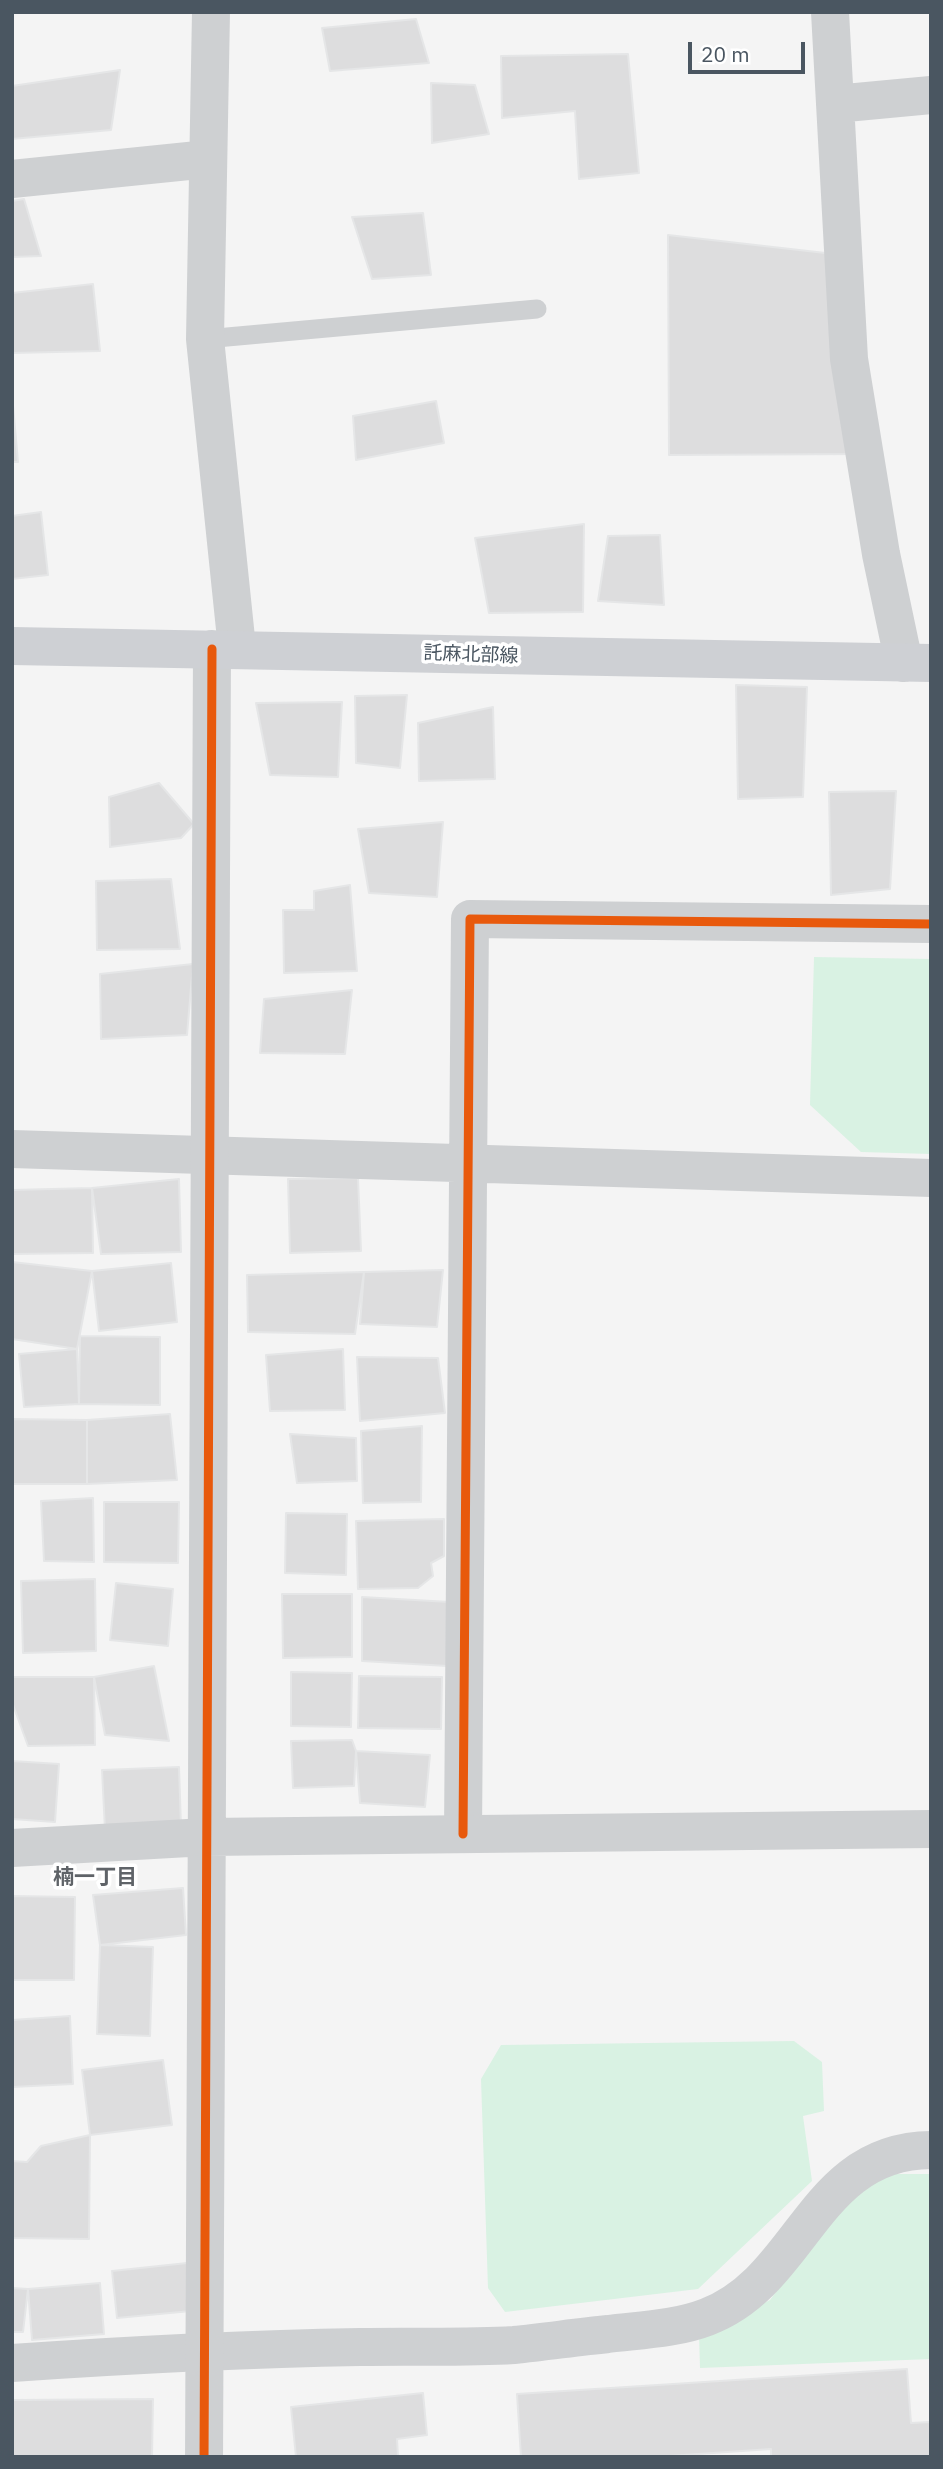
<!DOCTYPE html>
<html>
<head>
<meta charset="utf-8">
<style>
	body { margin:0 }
	#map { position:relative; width:943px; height:2469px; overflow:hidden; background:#f4f4f4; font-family:"IBM Plex Sans",sans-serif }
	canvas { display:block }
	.frame { position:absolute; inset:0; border:14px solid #4a5661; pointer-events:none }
	.scale { position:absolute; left:688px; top:42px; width:117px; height:32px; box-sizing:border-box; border:4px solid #4a5661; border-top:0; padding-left:9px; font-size:21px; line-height:24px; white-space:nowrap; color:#4a5661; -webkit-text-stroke:5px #fff; paint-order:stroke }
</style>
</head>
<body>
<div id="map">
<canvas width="943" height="2469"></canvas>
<div class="frame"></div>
<div class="scale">20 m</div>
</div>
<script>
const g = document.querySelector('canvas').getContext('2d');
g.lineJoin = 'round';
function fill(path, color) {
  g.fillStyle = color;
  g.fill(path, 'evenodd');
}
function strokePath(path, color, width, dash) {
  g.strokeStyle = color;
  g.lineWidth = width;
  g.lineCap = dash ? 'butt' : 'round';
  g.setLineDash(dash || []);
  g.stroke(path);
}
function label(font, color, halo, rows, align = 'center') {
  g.font = font + ' "IBM Plex Sans","Noto Sans JP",sans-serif';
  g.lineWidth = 7;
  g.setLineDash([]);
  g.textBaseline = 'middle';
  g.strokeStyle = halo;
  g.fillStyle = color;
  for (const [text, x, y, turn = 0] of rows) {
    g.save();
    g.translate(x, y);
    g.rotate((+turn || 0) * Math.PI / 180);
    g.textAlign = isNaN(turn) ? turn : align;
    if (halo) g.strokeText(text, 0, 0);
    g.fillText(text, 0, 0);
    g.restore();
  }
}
const green = new Path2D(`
	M814 957 931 959V1154L861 1152 810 1105Z
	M794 2041 822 2062 824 2111 803 2116 812 2181 698 2289 505 2312 488 2288 481 2079 501 2045Z
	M884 2174H931V2359L700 2368 699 2334 770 2300 843 2203Z`);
const building = new Path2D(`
	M416 19 429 63 330 71 322 28Z
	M628 54 639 173 579 179 575 111 502 118 501 56Z
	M120 70 111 130 12 139V86Z
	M431 83 475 85 489 134 432 143Z
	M24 199 41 256 12 257V201Z
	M423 213 431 275 372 279 352 217Z
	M668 235 843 255 865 454 669 455Z
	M93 284 100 351 12 353V293Z
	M12 394 18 462H12Z
	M436 401 444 443 356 460 353 416Z
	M41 512 48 575 12 579V516Z
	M584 524 583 612 489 613 475 538Z
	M660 535 664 605 598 601 608 536Z
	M736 685 807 687 803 797 738 799Z
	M407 695 400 768 356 763 355 696Z
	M342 702 338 777 270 775 256 703Z
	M493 707 495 779 419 781 418 723Z
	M159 783 194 824 181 838 110 847 109 797Z
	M896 791 890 889 831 895 829 792Z
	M443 822 437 897 369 893 358 829Z
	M171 879 180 949 97 950 96 881Z
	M350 885 357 971 284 973 283 910H314V891Z
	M193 964 187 1035 101 1039 100 974Z
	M352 990 345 1054 260 1053 264 999Z
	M358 1178 361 1251 290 1253 288 1179Z
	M179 1179 181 1252 101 1254 92 1188Z
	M92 1188 93 1253 12 1254V1190Z
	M12 1262 92 1271 77 1349 12 1339Z
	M171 1263 177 1322 99 1331 92 1271Z
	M443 1270 437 1327 360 1324 364 1272Z
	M364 1272 355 1334 248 1332 247 1275Z
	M80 1336 160 1337V1405L79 1404Z
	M77 1349 79 1404 24 1407 19 1354Z
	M343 1349 345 1410 270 1411 266 1355Z
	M357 1357 438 1358 445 1413 360 1421Z
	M170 1414 177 1480 87 1484V1420Z
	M12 1419 87 1420V1484H12Z
	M422 1426 421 1502 363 1503 361 1431Z
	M290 1434 356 1438 357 1481 297 1483Z
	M93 1498 94 1562 44 1561 41 1501Z
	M104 1502H179L178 1563 104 1562Z
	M286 1513 347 1514 346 1575 285 1573Z
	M444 1519V1556L431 1563 433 1576 418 1588 358 1589 356 1521Z
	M95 1579 96 1651 23 1653 21 1581Z
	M116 1583 173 1589 168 1646 110 1640Z
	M282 1594H352V1657L283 1658Z
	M362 1597 450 1602 447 1666 362 1661Z
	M154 1666 169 1741 105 1735 94 1677Z
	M291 1672 352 1673 351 1727 291 1726Z
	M359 1676 442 1677 441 1729 358 1728Z
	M12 1677H94L95 1745 28 1746 12 1702Z
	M352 1740 356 1751 354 1786 293 1788 291 1741Z
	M356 1751 430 1755 425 1807 360 1803Z
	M12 1761 59 1764 55 1822 12 1819Z
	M179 1767 181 1827 105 1830 102 1770Z
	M183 1888 186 1935 100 1945 93 1895Z
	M12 1896 75 1897 74 1980H12Z
	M100 1945 153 1947 150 2036 97 2034Z
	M70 2016 73 2084 12 2087V2020Z
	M163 2060 172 2125 90 2135 82 2070Z
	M90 2135 89 2239 12 2238V2161L27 2162 41 2146Z
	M187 2263 191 2311 117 2318 112 2271Z
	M100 2283 104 2334 32 2340 28 2289Z
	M12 2288 28 2289 23 2332H12Z
	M907 2369 911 2423 930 2422 931 2457H771V2449L655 2457H521L517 2394Z
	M423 2393 427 2435 397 2439 398 2457H296L291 2407Z
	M153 2399 152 2457H12V2400Z`);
const service = new Path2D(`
	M205 339 537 309`);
const minor = new Path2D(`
	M211 12 205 339 237 648
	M830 12 849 359 881 554 904 663
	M835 104 931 95
	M12 179 208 159
	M12 1149 931 1178
	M463 1834 470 919 931 924
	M12 2363C129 2355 244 2349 360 2347 411 2346 463 2348 514 2345 545 2342 577 2337 608 2334 641 2330 676 2329 707 2317 804 2280 812 2151 931 2150`);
const tertiary = new Path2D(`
	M12 1848 206 1837 931 1829
	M204 2457 212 649`);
const secondary = new Path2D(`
	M12 646C318 650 624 659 931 663`);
const cycleway = new Path2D(`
	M463 1834 470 919 931 924
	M204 2457 212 649`);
const streetNames = [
	["託麻北部線",471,655,2]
];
const neighbourhoodNames = [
	["楠一丁目",95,1878]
];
fill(green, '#d9f2e3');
fill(building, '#ddddde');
strokePath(building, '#e5e6e7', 2);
strokePath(service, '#ced0d2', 19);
strokePath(minor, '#ced0d2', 38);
strokePath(tertiary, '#ced0d2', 38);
strokePath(secondary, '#ced0d4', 38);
strokePath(cycleway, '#e8590c', 9);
label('19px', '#4a5661', '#fff', streetNames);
label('bold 21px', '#5f6368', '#fff', neighbourhoodNames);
</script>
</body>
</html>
